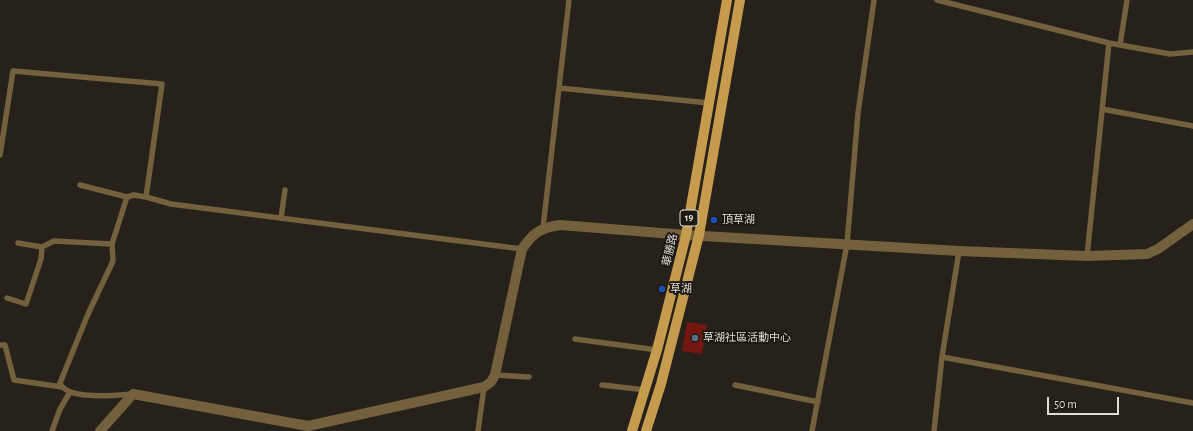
<!DOCTYPE html>
<html>
<head>
<meta charset="utf-8">
<style>
	body { margin:0 }
	#map { position:relative; width:1193px; height:431px; overflow:hidden; background:#26211a; font-family:"Alegreya Sans",sans-serif }
	canvas { display:block }
	.scale { position:absolute; left:1047px; top:397px; width:72px; height:18px; box-sizing:border-box; border:2px solid #dfdbd6; border-top:0; padding-left:5px; font-size:12px; line-height:14px; white-space:nowrap; color:#dfdbd6; -webkit-text-stroke:3px #1d1811; paint-order:stroke }
</style>
</head>
<body>
<div id="map">
<canvas width="1193" height="431"></canvas>
<div class="scale">50 m</div>
</div>
<script>
const g = document.querySelector('canvas').getContext('2d');
g.lineJoin = 'round';
function fill(path, color) {
  g.fillStyle = color;
  g.fill(path, 'evenodd');
}
function strokePath(path, color, width, dash) {
  g.strokeStyle = color;
  g.lineWidth = width;
  g.lineCap = dash ? 'butt' : 'round';
  g.setLineDash(dash || []);
  g.stroke(path);
}
function label(font, color, halo, rows, align = 'center') {
  g.font = font + ' "Alegreya Sans","Noto Sans TC",sans-serif';
  g.lineWidth = 4;
  g.setLineDash([]);
  g.textBaseline = 'middle';
  g.strokeStyle = halo;
  g.fillStyle = color;
  for (const [text, x, y, turn = 0] of rows) {
    g.save();
    g.translate(x, y);
    g.rotate((+turn || 0) * Math.PI / 180);
    g.textAlign = isNaN(turn) ? turn : align;
    if (halo) g.strokeText(text, 0, 0);
    g.fillText(text, 0, 0);
    g.restore();
  }
}
const building = new Path2D(`
	M687 322 707 325 702 354 682 351Z`);
const service = new Path2D(`
	M937 0 1109 43 1170 54 1193 52
	M1120 45 1127 0
	M559 88 709 103
	M1102 109 1193 126
	M0 155 13 71 162 84 146 197 171 204 522 249
	M80 185 127 197
	M281 218 285 190
	M543 228 569 0
	M42 247 54 241 112 244
	M1087 256 1109 43
	M7 298 26 304 41 259 42 247 18 243
	M575 339 657 350
	M0 345H5L14 380 62 387
	M942 357 1193 403
	M495 375 529 377
	M602 385 646 390
	M735 385 818 402
	M133 394C117 395 67 401 60 383L88 314 113 261 112 244 127 197 134 195 146 197
	M52 431 60 409 70 392
	M478 431 484 387
	M812 431 847 244 858 113 874 0
	M934 431 942 357 959 251`);
const tertiary = new Path2D(`
	M100 431 133 394 308 426 484 387 491 382 495 375 522 249C534 232 540 228 560 225L686 235 959 251 1087 256 1147 254 1158 249 1193 224`);
const primary = new Path2D(`
	M632 431 657 350 686 235 727 0
	M646 431 661 384 699 235 740 0`);
const markers = [
	[714,220,4,"#1a4fb4"],
	[662,289,4,"#1a4fb4"],
	[695,338,4,"#5c6f8a"]
];
const shields = [
	[689,218,18]
];
const shieldNames = [
	["19",689,218]
];
const poiNames = [
	["頂草湖",722,220],
	["草湖",670,289],
	["草湖社區活動中心",703,338]
];
const streetNames = [
	["華勝路",670,250,-77]
];
fill(building, '#741711');
strokePath(service, '#73603c', 5.5);
strokePath(tertiary, '#73603c', 10);
strokePath(primary, '#c59c4e', 10);
for (const [x, y, r, color] of markers) {
  const dot = new Path2D();
  dot.arc(x, y, r, 0, 2 * Math.PI);
  g.fillStyle = color;
  g.fill(dot);
  strokePath(dot, '#1d1811', 1.5);
}
for (const [x, y, w] of shields) {
  const box = new Path2D();
  box.roundRect(x - w / 2, y - 8, w, 16, 3);
  g.fillStyle = '#1d1811';
  g.fill(box);
  strokePath(box, '#dfdbd6', 1);
}
label('bold 10px', '#dfdbd6', null, shieldNames);
label('11px', '#dfdbd6', '#1d1811', poiNames, 'left');
label('11px', '#dfdbd6', '#1d1811', streetNames);
</script>
</body>
</html>
